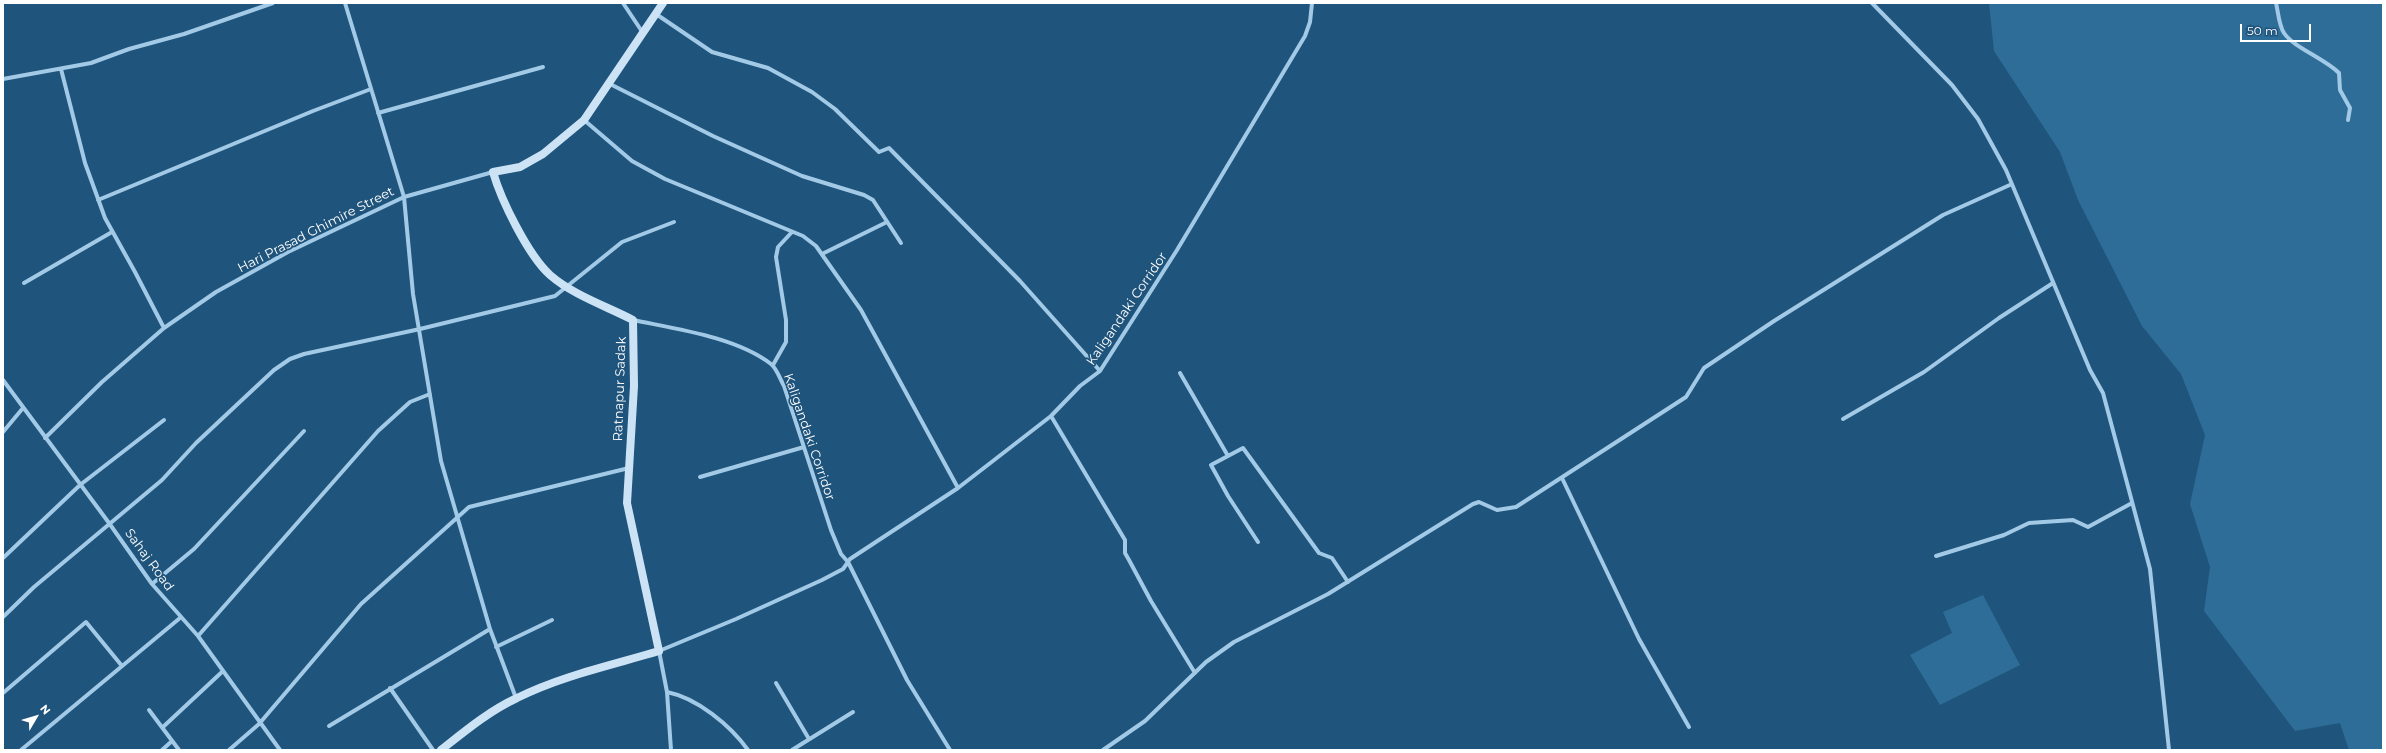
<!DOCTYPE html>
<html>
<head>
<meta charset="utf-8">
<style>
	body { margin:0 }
	#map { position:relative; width:2386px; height:753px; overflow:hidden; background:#1f547c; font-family:Montserrat,sans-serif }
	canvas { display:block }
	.frame { position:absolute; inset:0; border:4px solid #fff; pointer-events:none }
	.north { position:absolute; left:16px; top:697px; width:40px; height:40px; -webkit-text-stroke:3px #1f547c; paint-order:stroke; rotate:52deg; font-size:11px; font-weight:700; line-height:16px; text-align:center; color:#fff }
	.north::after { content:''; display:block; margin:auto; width:14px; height:18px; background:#fff; clip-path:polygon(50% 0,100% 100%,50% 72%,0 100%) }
	.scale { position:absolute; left:2240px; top:24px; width:71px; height:18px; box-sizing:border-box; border:2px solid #fff; border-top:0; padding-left:5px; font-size:12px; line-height:14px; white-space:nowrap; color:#fff; -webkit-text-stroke:3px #1f547c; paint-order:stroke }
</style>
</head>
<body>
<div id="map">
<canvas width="2386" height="753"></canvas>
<div class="frame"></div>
<div class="north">N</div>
<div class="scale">50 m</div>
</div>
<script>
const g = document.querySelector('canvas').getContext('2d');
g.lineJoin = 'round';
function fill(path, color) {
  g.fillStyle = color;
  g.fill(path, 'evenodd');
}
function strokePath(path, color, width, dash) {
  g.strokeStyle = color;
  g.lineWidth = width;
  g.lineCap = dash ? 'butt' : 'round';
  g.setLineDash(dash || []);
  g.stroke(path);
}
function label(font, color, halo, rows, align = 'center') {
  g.font = font + ' Montserrat,sans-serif';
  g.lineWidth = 3.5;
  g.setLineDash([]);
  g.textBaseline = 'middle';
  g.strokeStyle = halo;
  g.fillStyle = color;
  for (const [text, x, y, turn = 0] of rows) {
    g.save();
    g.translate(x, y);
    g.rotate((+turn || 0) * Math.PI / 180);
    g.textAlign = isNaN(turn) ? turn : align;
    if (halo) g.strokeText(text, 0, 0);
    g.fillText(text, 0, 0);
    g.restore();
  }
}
const green = new Path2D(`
	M1989 3H2383V750H2349L2340 723 2295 731 2204 611 2210 567 2190 504 2205 435 2181 374 2142 326 2078 200 2060 152 1994 51Z
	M1983 595 2020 665 1940 705 1910 655 1952 633 1943 612Z`);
const street = new Path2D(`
	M345 3 404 197 413 294 441 461 490 629 516 698
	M623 3 643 33
	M1872 3 1952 85 1978 119 2006 170 2090 370 2103 393 2150 569 2169 750
	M2276 3C2278 11 2279 26 2284 33 2294 48 2324 58 2339 73L2340 90 2350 108 2348 120
	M656 14 712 52 768 68 812 92 835 109 879 152 889 148 1020 281 1100 371
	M61 69 85 163 105 218 135 272 164 328
	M3 79 91 63 129 49 184 34 273 3
	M610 84 713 136 802 176 864 195 873 200 901 243
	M378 113 543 67
	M584 120 632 161 665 179 803 236 816 246 861 310 958 488
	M98 200 313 111 371 89
	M822 254 887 222
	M24 283 112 232
	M633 320C676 329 736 337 771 364 777 369 780 379 784 386L831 530 841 554 848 562 843 569 822 580 736 619 659 651 667 692 671 750
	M773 365 786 342V320L776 257 778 247 792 232
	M1180 373 1228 456
	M3 380 109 523 152 584 198 636 280 750
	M1051 416 1125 540V553L1129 560 1151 601 1195 673
	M1843 419 1924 372 1999 318 2053 283
	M3 432 23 408
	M45 438 102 382 164 328 216 292 288 252 404 197 493 172
	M700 477 804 447
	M1562 478 1639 639 1689 727
	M1258 542 1228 496 1211 465 1243 448 1319 553 1332 558 1348 582
	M1936 556 2004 535 2029 523 2073 520 2088 527 2132 503
	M3 558 80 485 164 420
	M152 584 194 549 304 431
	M3 617 34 587 162 480 196 443 274 370 290 359 304 354 420 329 555 296 622 242 674 222
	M198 636 378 431 410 402 430 394
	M496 647 552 620
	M776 683 809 739
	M390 688 433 750
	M667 692C697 698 730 725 748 750
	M3 693 86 622 122 666
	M149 710 179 750
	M329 726 490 629
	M163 727 223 671
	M21 750 180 618
	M162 750 172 741
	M229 750 259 724 361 604 469 507 629 468
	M792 750 853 712
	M950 750 907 680 848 562 850 559 958 488 1051 416 1080 386 1100 371 1177 250 1305 36 1310 22 1312 3
	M1103 750 1145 721 1206 662 1234 642 1328 594 1473 504 1479 502 1497 510 1516 507 1686 397 1704 368 1774 321 1943 215 2012 184`);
const secondary = new Path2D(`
	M441 750C465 731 489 711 517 698 561 676 612 665 659 651L627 503 634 386 633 320C606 306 573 295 550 275 528 255 501 200 493 172L520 167 543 154 584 120 663 3`);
const streetNames = [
	["Hari Prasad Ghimire Street",316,230,-27],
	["Kaligandaki Corridor",1127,309,-56],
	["Ratnapur Sadak",620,389,-88],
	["Kaligandaki Corridor",809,437,71],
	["Sahaj Road",149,560,54]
];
fill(green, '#2f6d99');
strokePath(street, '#a2cae7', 4);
strokePath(secondary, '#cce3f6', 8);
label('13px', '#fff', '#1f547c', streetNames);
</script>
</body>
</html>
